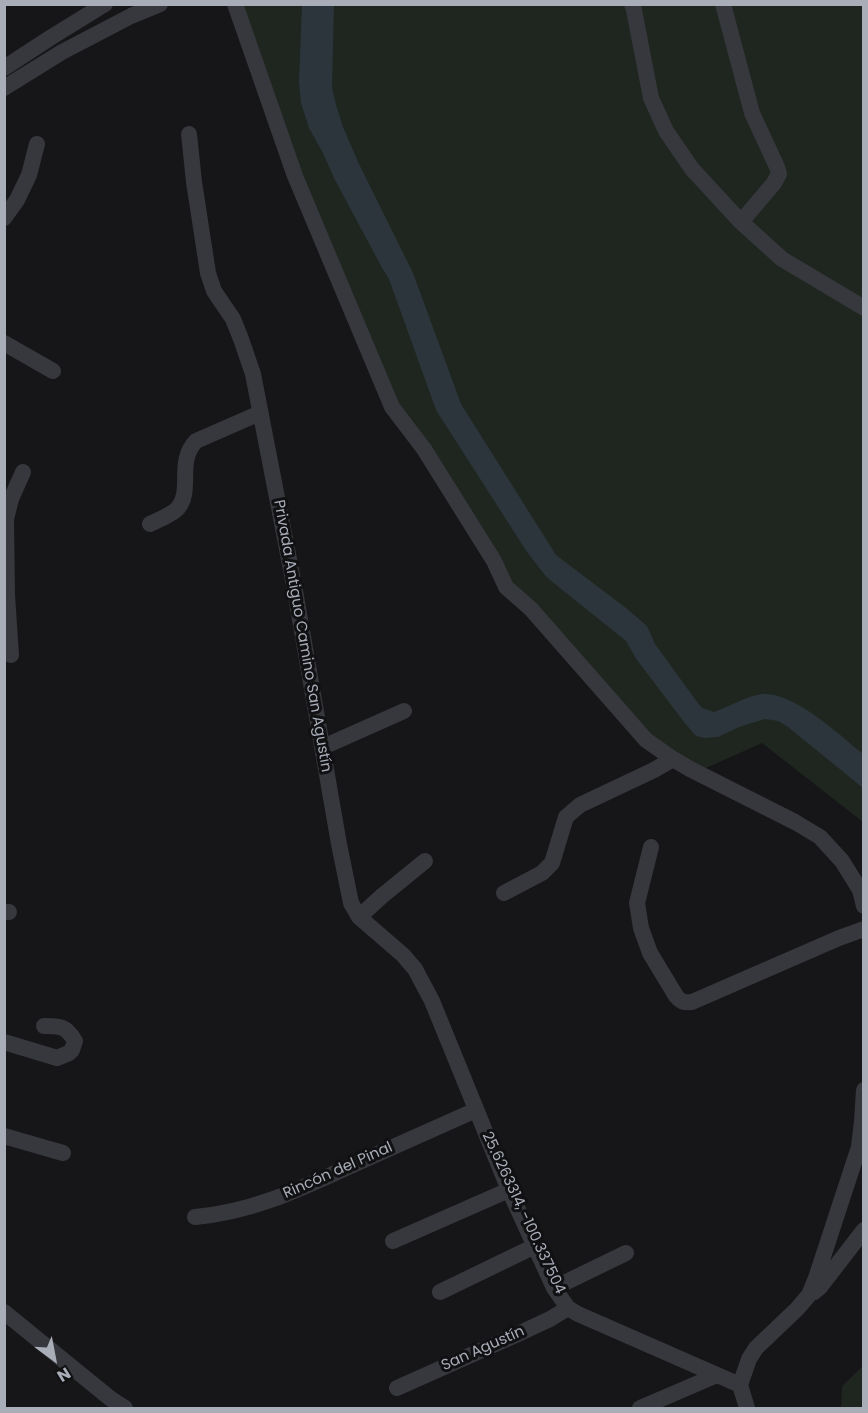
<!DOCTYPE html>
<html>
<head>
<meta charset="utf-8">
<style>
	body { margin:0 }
	#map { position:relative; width:868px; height:1413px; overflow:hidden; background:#161618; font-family:Poppins,sans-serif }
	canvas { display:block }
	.frame { position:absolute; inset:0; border:6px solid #a8adb8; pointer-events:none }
	.north { position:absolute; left:24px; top:1329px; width:60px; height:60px; -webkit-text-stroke:4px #111113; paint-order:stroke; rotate:148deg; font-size:16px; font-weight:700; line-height:24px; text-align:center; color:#a8adb8 }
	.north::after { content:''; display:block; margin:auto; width:21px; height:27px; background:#a8adb8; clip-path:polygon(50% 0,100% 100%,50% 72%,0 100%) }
</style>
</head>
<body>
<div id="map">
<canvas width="868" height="1413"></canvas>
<div class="frame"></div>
<div class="north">N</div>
</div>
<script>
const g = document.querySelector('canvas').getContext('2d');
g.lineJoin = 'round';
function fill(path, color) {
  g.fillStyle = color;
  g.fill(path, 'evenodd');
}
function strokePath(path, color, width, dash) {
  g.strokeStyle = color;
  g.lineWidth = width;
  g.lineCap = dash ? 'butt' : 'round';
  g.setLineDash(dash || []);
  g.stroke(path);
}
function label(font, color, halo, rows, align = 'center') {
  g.font = font + ' Poppins,sans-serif';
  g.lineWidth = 6;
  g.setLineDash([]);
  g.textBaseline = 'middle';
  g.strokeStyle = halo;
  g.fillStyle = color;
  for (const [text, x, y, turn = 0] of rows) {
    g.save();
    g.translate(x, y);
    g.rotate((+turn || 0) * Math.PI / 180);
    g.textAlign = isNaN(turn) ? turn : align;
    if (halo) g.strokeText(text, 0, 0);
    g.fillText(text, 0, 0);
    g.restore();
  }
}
const green = new Path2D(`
	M235 5H863V822L762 743 697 772 673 759 531 609 392 407Z
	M863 1366V1408H841L842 1386Z`);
const water = new Path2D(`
	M302 5H334L332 88 337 108 343 127 359 164 413 273 461 404 556 555 626 608 647 626 655 644 697 702 702 708 714 712C731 706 746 696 763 694 794 692 840 735 863 754V788L788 727 778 721 765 719 739 727 718 737 705 738 696 736 684 722 637 660 626 641 550 580 544 574 527 552 436 410 389 279 381 266 334 178 323 153 309 128 301 103 299 82Z`);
const minor = new Path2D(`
	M235 4 295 176 392 407 424 449 494 561 506 587 531 609 646 740 673 759 690 769 795 822 820 837 842 861 860 890 864 906
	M632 4 634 10 651 98 666 131 692 169 741 222 782 259 864 308
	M723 4 752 113 777 167 779 174 774 183 741 222
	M4 68 50 38 105 4
	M4 88 62 52 131 16 160 4
	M189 134 194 182 208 273 214 291 233 319 241 339 253 374 294 585 339 844 351 903 359 917 403 955 415 969 432 1001 509 1190 554 1288 568 1308 578 1314 740 1385
	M4 218 17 200 29 175 37 144
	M4 343 53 371
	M150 524C158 520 172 515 178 508 193 490 176 462 196 441L260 413
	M11 655 7 595 6 519 11 499 23 472
	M323 747 404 711
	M651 847 637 903 641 928 650 953 676 996C681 1002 684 1003 692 1002L839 938 864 929
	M504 893 542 873 552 863 566 817 580 805 654 770 673 759
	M4 912H9
	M359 917 382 896 425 861
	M4 1042 57 1058 69 1053 72 1050 75 1041C66 1026 61 1026 44 1026
	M4 1136 63 1153
	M195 1217C254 1212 302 1188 355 1164 396 1146 436 1128 476 1110
	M393 1241 509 1190
	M554 1288 626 1253
	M440 1292 535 1246
	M814 1292 820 1287 864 1230
	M4 1312 111 1399 125 1408
	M740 1385 749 1359 756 1348 797 1309 809 1295 816 1278 859 1147 862 1121 864 1090
	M740 1385 747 1408
	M397 1388 518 1334 550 1319 568 1308
	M640 1408 717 1375`);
const streetNames = [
	["Privada Antiguo Camino San Agustín",302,636,80],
	["Rincón del Pinal",338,1171,-24],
	["25.6263314, -100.337504",523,1213,65],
	["San Agustín",483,1349,-24]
];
fill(green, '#1e261f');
fill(water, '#2c353c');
strokePath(minor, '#37383d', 16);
label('15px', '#a8adb8', '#111113', streetNames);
</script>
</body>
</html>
